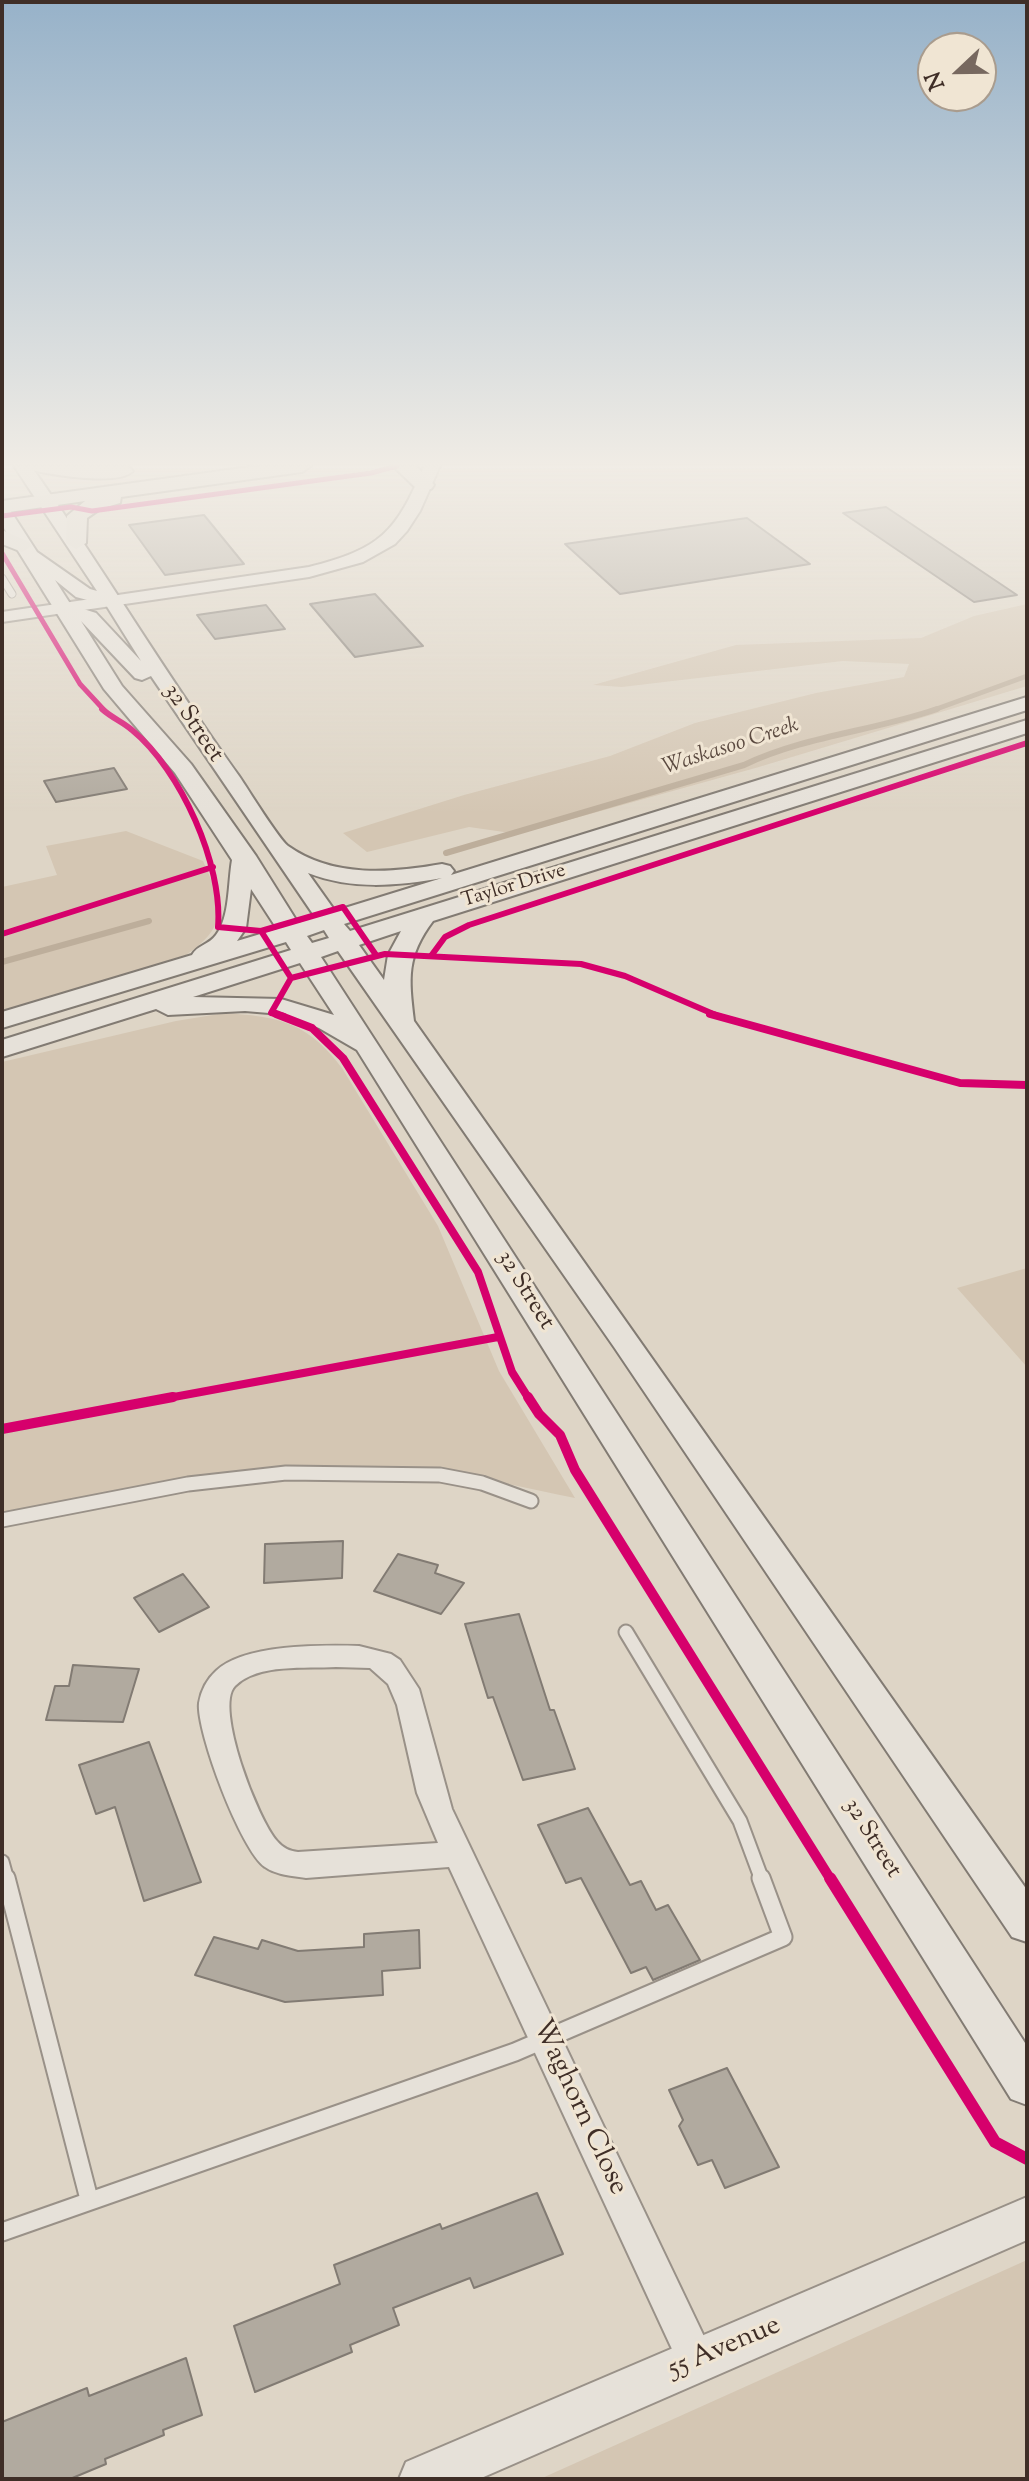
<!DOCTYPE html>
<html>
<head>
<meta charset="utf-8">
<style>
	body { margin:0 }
	#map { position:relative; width:1029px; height:2481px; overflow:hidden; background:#ded5c6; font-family:"Sorts Mill Goudy",serif }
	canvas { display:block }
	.frame { position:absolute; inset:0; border:4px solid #3f2e27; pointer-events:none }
	.north { position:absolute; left:917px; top:32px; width:80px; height:80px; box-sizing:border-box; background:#f0e5d3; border:2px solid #a99c8e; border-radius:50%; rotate:248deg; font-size:22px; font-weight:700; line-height:32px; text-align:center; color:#3f2e27 }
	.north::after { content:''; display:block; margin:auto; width:28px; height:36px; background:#77685f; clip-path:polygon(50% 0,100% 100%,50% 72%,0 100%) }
</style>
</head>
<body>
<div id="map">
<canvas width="1029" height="2481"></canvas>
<div class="frame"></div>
<div class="north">N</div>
</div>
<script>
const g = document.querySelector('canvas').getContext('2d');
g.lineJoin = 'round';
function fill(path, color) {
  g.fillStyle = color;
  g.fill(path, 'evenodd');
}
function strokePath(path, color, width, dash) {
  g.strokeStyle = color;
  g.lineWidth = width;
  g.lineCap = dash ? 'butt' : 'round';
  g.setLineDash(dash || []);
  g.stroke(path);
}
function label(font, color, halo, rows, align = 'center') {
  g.font = font + ' "Sorts Mill Goudy",serif';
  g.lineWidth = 6;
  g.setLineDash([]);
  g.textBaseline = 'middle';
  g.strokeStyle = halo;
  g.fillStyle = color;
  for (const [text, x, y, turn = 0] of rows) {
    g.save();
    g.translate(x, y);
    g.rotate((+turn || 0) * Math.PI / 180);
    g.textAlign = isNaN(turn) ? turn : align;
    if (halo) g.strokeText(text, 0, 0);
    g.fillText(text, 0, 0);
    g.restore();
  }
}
const green = new Path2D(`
	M1027 604V686L759 767 518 834 469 827 367 852 343 833 464 795 610 756 695 723 816 693 904 677 909 664 843 661 622 687 593 685 736 645 921 638 974 616Z
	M126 831 203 861C223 905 229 926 186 955L2 1012V887L57 875 46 846Z
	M225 1013C280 1017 307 1022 342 1068L438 1226 499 1371 575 1498C532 1490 487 1477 444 1474 296 1464 147 1492 2 1517V1062L176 1021Z
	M1027 1268V1367L957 1288Z
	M1027 2260V2479H540Z`);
const streamFar1 = new Path2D(`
	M931 711 1027 676`);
const stream = new Path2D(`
	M446 853 744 765C804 736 874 731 937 709
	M2 962 149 921`);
const building = new Path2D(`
	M886 507 1017 595 974 602 843 513Z
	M204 515 244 564 165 575 129 525Z
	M747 518 810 564 620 594 565 544Z
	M375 594 423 646 355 657 310 604Z
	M266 605 285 629 215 639 197 615Z
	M114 768 127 789 56 802 44 781Z
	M343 1541 342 1578 264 1583 265 1544Z
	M398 1554 438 1565 435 1573 464 1583 441 1614 374 1591Z
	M183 1574 209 1607 159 1632 134 1598Z
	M519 1614 550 1710H554L575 1769 523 1780 493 1697 488 1698 465 1624Z
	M73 1665 139 1669 123 1722 46 1720 55 1686H69Z
	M149 1742 201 1882 144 1901 115 1807 96 1814 79 1765Z
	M588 1808 630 1885 641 1881 656 1910 668 1905 700 1960 653 1980 646 1967 631 1973 581 1878 566 1883 538 1825Z
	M419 1930 420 1968 382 1971 383 1995 285 2002 195 1975 214 1937 258 1949 262 1940 298 1951 364 1947V1934Z
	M727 2068 779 2167 725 2188 712 2160 698 2165 679 2126 683 2120 669 2090Z
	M537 2193 563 2254 474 2288 470 2278 393 2308 399 2325 350 2345 352 2352 255 2392 234 2326 340 2284 334 2265 440 2224 442 2229Z
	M186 2358 202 2415 163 2430 164 2435 105 2459 106 2464 70 2479H2V2422L87 2388 89 2396Z`);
const serviceFar2 = new Path2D(`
	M2 578 12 594`);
const serviceFar1 = new Path2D(`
	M2 1520 188 1484 286 1473 440 1475 482 1483 531 1501
	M626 1632 740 1821 762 1880
	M2 1862 7 1880`);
const service = new Path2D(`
	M6 1878 89 2199
	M2 2232 515 2052 783 1937 761 1878`);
const minor = new Path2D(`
	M359 1646 391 1654 400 1660 419 1689 452 1809 710 2349 715 2362 710 2375 697 2380 684 2375 449 1867 306 1878C293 1876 276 1875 265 1867 241 1851 196 1731 199 1703 201 1691 207 1679 216 1671 244 1644 322 1645 359 1646ZM336 1667 370 1668 388 1684 397 1705 417 1793 438 1843 298 1852C289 1851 283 1848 277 1841 258 1820 214 1707 235 1686 258 1663 306 1669 336 1667Z`);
const tertiary = new Path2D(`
	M424 466H440L420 511 407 531 395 544 363 562 309 577 2 622V612L309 567C380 549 396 533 424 466Z
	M1027 2197V2240L479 2479H399L406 2462Z`);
const secondary = new Path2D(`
	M14 466H31C103 568 166 675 239 776 248 789 278 838 288 846 333 878 391 873 442 864L450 866 454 871 451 875 1027 697V710L344 924 350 931 1027 720V733L433 921C406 957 409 978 414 1021L1027 1890V1942L1012 1937 614 1347 338 951 321 957 1027 2046V2105L1011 2099 357 1050 319 1028 281 1014 245 1011 168 1015 156 1009 2 1057V1040L291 950 286 942 2 1028V1012L192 955C197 945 209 945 216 935 230 917 228 882 232 860L175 773 104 689 2 525V506L8 507 37 552 90 589 97 591ZM55 580 76 597 106 605 141 661 96 613 71 605ZM81 621 135 678 142 680 151 676 315 917 298 923 256 856 191 764 122 686ZM308 873C351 890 397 886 442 878L335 911ZM251 889 277 929 237 941 246 928ZM324 930 329 938 312 943 307 936ZM401 931 388 955 384 980 359 945ZM300 963 334 1015 281 999 193 997Z`);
const primary = new Path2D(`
	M30 466H128L133 471C119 486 53 475 32 470Z
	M257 466H311L302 472 121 497 120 503 100 509 87 518 86 543 76 549 66 543 67 516 85 501 2 513V501Z
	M393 466H416L434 485 431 489H417Z
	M2 530 29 542 32 546 22 552 2 544Z`);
const cyclewayFar4 = new Path2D(`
	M2 516 71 507 92 511 371 473 397 466
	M2 553 80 684 105 711`);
const cyclewayFar3 = new Path2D(`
	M102 709C112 718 123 722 132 730 181 770 223 865 218 927L261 931 291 978
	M261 931 343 907 376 955
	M2 934 213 867
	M431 956 445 937 469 925 1027 743
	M284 1016 271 1013 291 978 385 954 581 964 625 976 718 1016`);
const cyclewayFar2 = new Path2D(`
	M276 1014 312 1028 343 1058 478 1272 512 1372 529 1399
	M710 1014 960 1083 1027 1085
	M163 1399 498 1337`);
const cyclewayFar1 = new Path2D(`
	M528 1397 539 1414 560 1435 575 1470 831 1880
	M2 1429 173 1397`);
const cycleway = new Path2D(`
	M830 1878 995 2142 1027 2159`);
const farStreetnames = [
	["Taylor Drive",514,887,-17]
];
const farWaternames = [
	["Waskasoo Creek",731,748,-18]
];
const streetNames = [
	["32 Street",192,724,56],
	["32 Street",524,1291,58],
	["32 Street",871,1839,58]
];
const nearStreetnames = [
	["Waghorn Close",578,2108,65],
	["55 Avenue",725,2349,-23]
];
fill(green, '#d4c6b3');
strokePath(streamFar1, '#bdae9b', 5);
strokePath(stream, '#bdae9b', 6);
fill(building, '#b1aa9f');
strokePath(building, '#827b73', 2);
strokePath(serviceFar2, '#999188', 9);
strokePath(serviceFar1, '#999188', 17);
strokePath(service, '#999188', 21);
strokePath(minor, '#999188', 4);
strokePath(tertiary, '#999188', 4);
strokePath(secondary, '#827b73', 4);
strokePath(primary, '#827b73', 4);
strokePath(serviceFar2, '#e6e1d9', 7);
strokePath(serviceFar1, '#e6e1d9', 13);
strokePath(service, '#e6e1d9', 17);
fill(minor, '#e6e1d9');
fill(tertiary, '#e6e1d9');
fill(secondary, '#e6e1d9');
fill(primary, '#e1dcd3');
strokePath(cyclewayFar4, '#d6006c', 5);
strokePath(cyclewayFar3, '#d6006c', 6);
strokePath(cyclewayFar2, '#d6006c', 8);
strokePath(cyclewayFar1, '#d6006c', 10);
strokePath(cycleway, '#d6006c', 12);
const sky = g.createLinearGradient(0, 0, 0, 814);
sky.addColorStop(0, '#97b2c9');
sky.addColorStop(0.57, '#f0ece5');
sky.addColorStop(1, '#f0ece500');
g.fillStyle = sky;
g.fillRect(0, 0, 1029, 814);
label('20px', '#3f2e27', '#f0e5d3', farStreetnames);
label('italic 22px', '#5b4a40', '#f0e5d3', farWaternames);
label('24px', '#3f2e27', '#f0e5d3', streetNames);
label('28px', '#3f2e27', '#f0e5d3', nearStreetnames);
</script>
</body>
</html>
